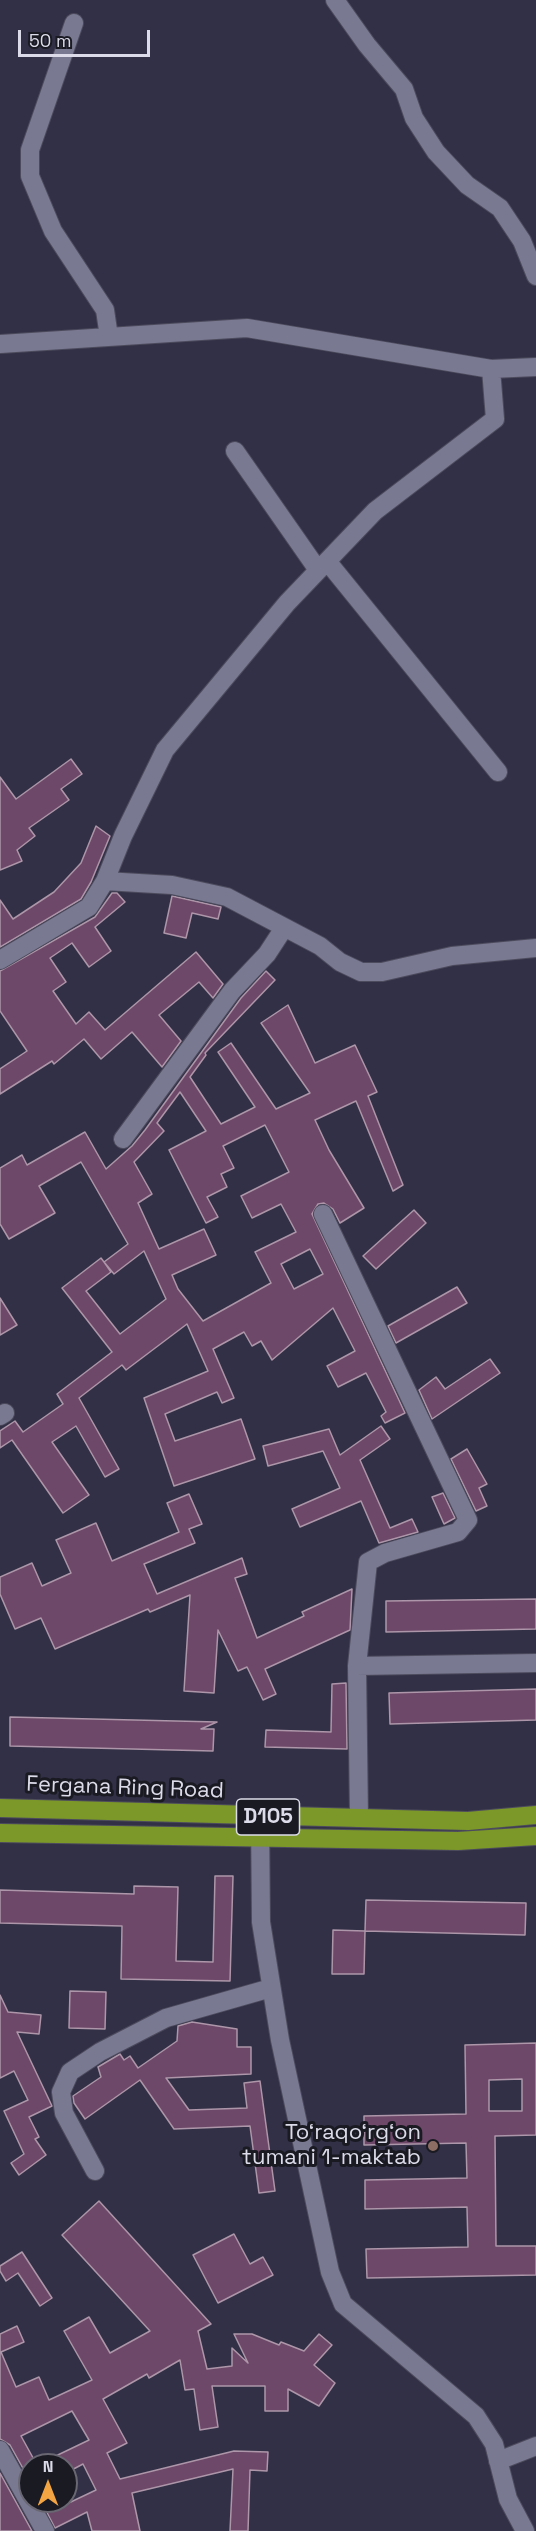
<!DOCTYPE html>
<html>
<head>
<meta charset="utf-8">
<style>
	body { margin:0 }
	#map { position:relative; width:536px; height:2531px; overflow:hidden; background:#323046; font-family:"Space Grotesk",sans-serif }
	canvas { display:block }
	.north { position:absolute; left:18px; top:2453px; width:60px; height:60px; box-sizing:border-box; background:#1a1a23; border:2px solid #686772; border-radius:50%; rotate:0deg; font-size:16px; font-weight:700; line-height:24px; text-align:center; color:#dcdbe9 }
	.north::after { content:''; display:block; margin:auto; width:21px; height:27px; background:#f2a542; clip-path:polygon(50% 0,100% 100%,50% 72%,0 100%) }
	.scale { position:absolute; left:18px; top:30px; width:132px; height:27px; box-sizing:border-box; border:3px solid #dcdbe9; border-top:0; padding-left:8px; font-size:18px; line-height:21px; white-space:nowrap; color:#dcdbe9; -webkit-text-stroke:4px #1a1a23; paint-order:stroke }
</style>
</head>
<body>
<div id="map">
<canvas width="536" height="2531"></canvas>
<div class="north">N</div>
<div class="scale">50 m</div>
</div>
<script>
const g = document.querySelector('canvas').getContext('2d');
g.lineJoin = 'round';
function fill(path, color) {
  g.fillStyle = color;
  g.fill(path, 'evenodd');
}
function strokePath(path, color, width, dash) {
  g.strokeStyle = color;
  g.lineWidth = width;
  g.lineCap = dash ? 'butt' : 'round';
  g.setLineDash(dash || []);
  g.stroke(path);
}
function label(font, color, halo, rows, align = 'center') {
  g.font = font + ' "Space Grotesk",sans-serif';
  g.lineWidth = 6;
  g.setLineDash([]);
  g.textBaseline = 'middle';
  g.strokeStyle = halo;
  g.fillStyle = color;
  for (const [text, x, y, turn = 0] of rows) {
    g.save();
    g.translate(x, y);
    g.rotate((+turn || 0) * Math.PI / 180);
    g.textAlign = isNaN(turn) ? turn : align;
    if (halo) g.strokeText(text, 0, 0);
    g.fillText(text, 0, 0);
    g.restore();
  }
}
const building = new Path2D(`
	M71 759 82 774 61 789 69 800 29 828 35 836 17 850 22 861 0 870V777L16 799Z
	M96 826 110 836 91 882 81 899 0 947V900L13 919 54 892 81 863Z
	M112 893H117L125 902 95 927 111 951 89 967 72 943 50 958 66 982 53 991 76 1024 89 1012 105 1030 196 952 223 984 213 998 199 982 159 1015 181 1041 162 1067 132 1032 101 1059 84 1039 54 1064 52 1061 0 1094V1069L27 1051 0 1011V971L95 917Z
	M172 896 221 907 218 919 192 913 186 938 164 933Z
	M266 971 275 980 205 1053 206 1055 190 1077 221 1124 255 1107 218 1052 231 1043 276 1109 310 1093 261 1023 288 1005 315 1063 355 1045 377 1092 368 1096 403 1185 393 1191 356 1101 315 1120 329 1150 364 1208 340 1223 333 1209 324 1203 318 1204 312 1214 405 1413 385 1423 381 1416 386 1412 366 1373 338 1387 327 1366 355 1351 333 1308 272 1360 261 1341 252 1346 244 1332 213 1349 234 1398 222 1403 217 1392 165 1414 175 1441 241 1419 255 1459 174 1486 144 1398 208 1371 187 1324 126 1370 122 1365 79 1398 119 1469 105 1477 76 1426 52 1442 89 1495 63 1513 12 1440 0 1448V1431L15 1421 23 1432 63 1404 57 1394 112 1352 62 1288 101 1258 104 1262 128 1244 81 1162 39 1186 55 1213 9 1239 0 1224V1168L22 1155 27 1165 85 1132 106 1169 132 1146 145 1130 241 998ZM180 1092 206 1131 169 1150 206 1223 218 1217 207 1197 227 1187 221 1174 234 1168 223 1146 265 1125 289 1172 241 1196 252 1218 281 1204 296 1232 255 1252 271 1283 203 1321 178 1289 172 1275 216 1255 204 1229 159 1249 138 1203 152 1194 134 1162 164 1131 157 1123ZM310 1249 323 1274 294 1289 281 1264ZM144 1251 166 1299 120 1334 86 1291 111 1272 104 1262 114 1274Z
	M414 1210 426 1223 376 1269 363 1256Z
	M457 1287 467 1303 396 1343 388 1326Z
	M0 1298 17 1325 0 1335Z
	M490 1359 500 1373 432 1419 419 1390 436 1377 445 1389Z
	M381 1426 390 1439 360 1460 390 1528 412 1519 418 1532 379 1543 361 1501 300 1527 292 1509 340 1488 323 1451 268 1466 263 1446 329 1429 340 1455Z
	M467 1449 487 1484 479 1488 487 1506 476 1511 451 1459Z
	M443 1493 455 1518 444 1524 432 1497Z
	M189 1494 202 1524 189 1529 195 1543 144 1564 157 1594 242 1558 247 1574 235 1578 257 1638 304 1616 302 1612 352 1589 350 1630 265 1669 276 1694 263 1700 247 1667 238 1671 218 1630 214 1693 184 1691 190 1595 150 1612 148 1609 55 1649 41 1618 15 1629 0 1594V1577L32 1563 42 1586 71 1573 56 1540 96 1523 112 1561 179 1532 167 1503Z
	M536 1599V1629L386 1632V1601Z
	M346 1683 347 1749 265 1747 266 1730 331 1732 332 1684Z
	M536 1689V1720L390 1724 389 1693Z
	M10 1717 217 1722 201 1729H214L213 1751 10 1746Z
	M215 1876H233L230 1981 121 1979 122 1926 0 1923V1890L134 1894V1886L178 1887 176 1961 213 1962Z
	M366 1900 526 1903 525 1935 365 1931Z
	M333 1930 365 1931 364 1974H332Z
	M70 1991 106 1992 105 2029 69 2028Z
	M0 1995 8 2012 41 2015 39 2034 17 2032 52 2106 29 2117 39 2137 35 2139 46 2155 19 2175 11 2163 24 2154 4 2111 28 2100 14 2071 0 2078Z
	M192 2022 237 2029V2047H251V2074L166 2078 189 2110 247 2108 244 2083 260 2081 275 2191 259 2193 250 2126 174 2129 140 2080 85 2119 74 2103 73 2096 101 2077 98 2067 120 2054 124 2060 130 2056 138 2068 177 2041 178 2026Z
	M536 2043V2135L495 2136 496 2246H536V2275L367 2278 366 2249 468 2247 467 2207 365 2209V2180L467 2178 466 2143 364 2145V2116L466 2114 465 2045ZM522 2079V2111H489V2080Z
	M99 2201 211 2324 198 2331 207 2369 232 2366V2348L248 2363 234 2334H252L279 2345 281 2342 304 2351 319 2334 332 2345 314 2365 335 2383 319 2406 288 2389V2411H265V2386H212L218 2427 200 2430 194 2389 185 2390 180 2360 149 2378 147 2374 103 2399 127 2443 107 2453 120 2479 234 2451 268 2452 267 2471 250 2470 248 2531H230L233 2469 132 2493 140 2531H92L87 2512 55 2528 41 2501H53L56 2509 96 2490 83 2464 66 2473V2465H37L89 2440 72 2411 21 2436 37 2465H30V2481L10 2445 0 2439V2334L17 2326 24 2342 1 2352 16 2387 39 2377 49 2400 92 2380 64 2331 89 2317 110 2353 150 2331 62 2235Z
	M234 2234 250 2264 263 2257 273 2275 218 2303 193 2255Z
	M22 2252 52 2298 40 2306 18 2273 6 2281 0 2271V2266Z
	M0 2473 32 2531H0Z`);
const minor = new Path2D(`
	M335 0 367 45 404 89 414 118 436 152 467 185 500 208 522 241 536 276
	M74 23 30 150V176L53 231 105 310 109 337
	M0 344 247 328 491 369 536 367
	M235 451 318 570
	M327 561 498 772
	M105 881 172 885 227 897 320 946 340 962 361 972H382L452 956 536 948
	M0 960 89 907 105 881 123 836 165 750 287 603 375 511 495 419 491 369
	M123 1139 232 991 267 954 284 928
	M323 1214 468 1520 458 1532 385 1553 368 1562 357 1666 359 1818
	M0 1416 5 1413
	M357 1666 536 1663
	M260 1817 261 1922 280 2040 330 2272 343 2304 476 2416 494 2444 508 2499 525 2531
	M95 2171 64 2113 61 2092 70 2072 100 2052 166 2018 271 1988
	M0 2450 45 2531
	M498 2461 536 2446`);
const highway = new Path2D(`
	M0 1808 468 1821 536 1815
	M0 1833 458 1841 536 1836`);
const markers = [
	[433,2146,6,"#8d6e63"]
];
const shields = [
	[268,1817,63]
];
const shieldNames = [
	["D105",268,1817]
];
const streetNames = [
	["Fergana Ring Road",125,1788,2]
];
const poiNames = [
	["Toʻraqoʻrgʻon",421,2133],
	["tumani 1-maktab",421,2158]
];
fill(building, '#6e4868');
strokePath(building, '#ad96a9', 1.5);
strokePath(minor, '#4c4b5d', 20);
strokePath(highway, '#4c4b5d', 20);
strokePath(minor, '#7a7992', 18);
strokePath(highway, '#7c9828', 18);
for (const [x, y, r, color] of markers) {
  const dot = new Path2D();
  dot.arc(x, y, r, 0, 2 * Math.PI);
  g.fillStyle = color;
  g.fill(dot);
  strokePath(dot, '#1a1a23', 2);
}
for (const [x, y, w] of shields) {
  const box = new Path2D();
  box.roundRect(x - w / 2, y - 18, w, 36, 4.5);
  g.fillStyle = '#1a1a23';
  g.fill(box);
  strokePath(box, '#dcdbe9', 1.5);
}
label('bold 21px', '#dcdbe9', null, shieldNames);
label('22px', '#dcdbe9', '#1a1a23', streetNames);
label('22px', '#dcdbe9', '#1a1a23', poiNames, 'right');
</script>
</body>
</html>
